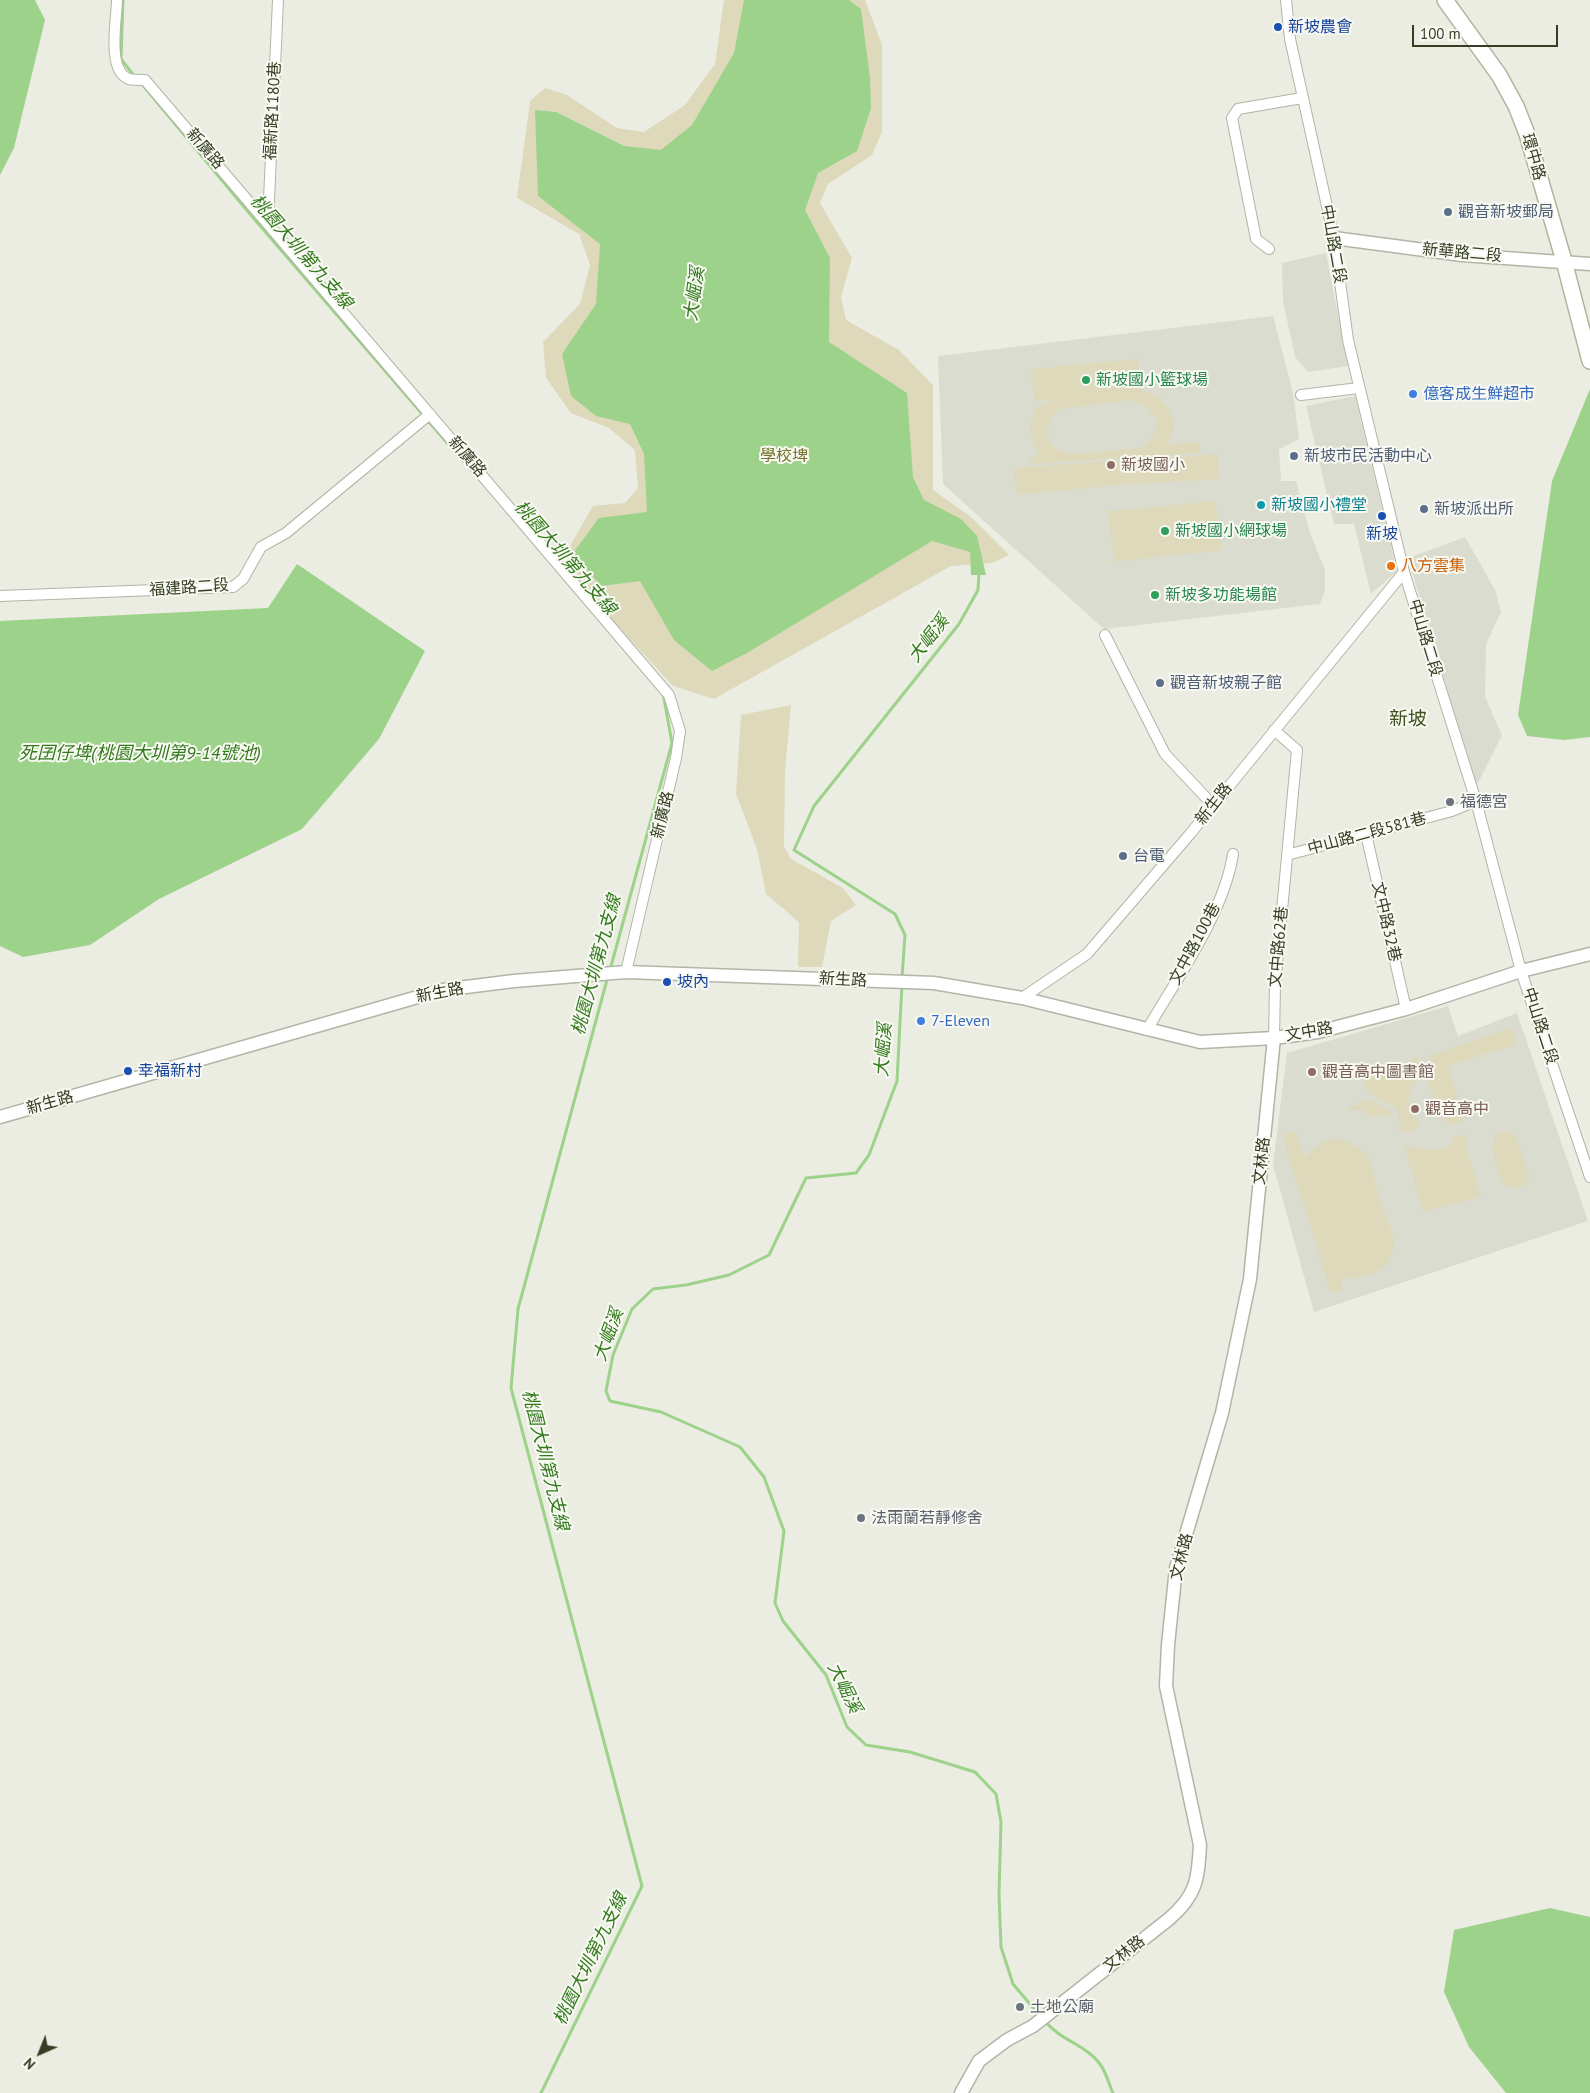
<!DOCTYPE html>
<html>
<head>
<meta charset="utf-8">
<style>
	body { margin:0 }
	#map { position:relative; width:1590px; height:2093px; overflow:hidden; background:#ebede2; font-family:"PT Sans",sans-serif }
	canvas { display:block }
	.north { position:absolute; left:15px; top:2028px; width:50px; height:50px; -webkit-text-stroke:4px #f8f9f3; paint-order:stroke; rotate:224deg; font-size:14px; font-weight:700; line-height:20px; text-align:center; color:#353e22 }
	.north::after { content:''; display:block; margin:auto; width:18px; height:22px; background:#353e22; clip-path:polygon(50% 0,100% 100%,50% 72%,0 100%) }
	.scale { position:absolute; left:1412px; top:25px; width:146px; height:22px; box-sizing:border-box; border:2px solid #353e22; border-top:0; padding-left:6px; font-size:15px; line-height:18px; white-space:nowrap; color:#353e22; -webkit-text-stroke:4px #f8f9f3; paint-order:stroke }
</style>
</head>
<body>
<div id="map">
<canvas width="1590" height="2093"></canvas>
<div class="north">N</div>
<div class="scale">100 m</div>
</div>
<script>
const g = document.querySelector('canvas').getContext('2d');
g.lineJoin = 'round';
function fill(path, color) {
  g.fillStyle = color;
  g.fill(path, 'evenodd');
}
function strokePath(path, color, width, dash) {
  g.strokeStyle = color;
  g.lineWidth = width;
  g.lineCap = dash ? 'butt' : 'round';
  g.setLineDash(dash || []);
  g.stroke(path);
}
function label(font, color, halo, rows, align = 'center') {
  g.font = font + ' "PT Sans","Noto Sans TC",sans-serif';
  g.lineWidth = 4;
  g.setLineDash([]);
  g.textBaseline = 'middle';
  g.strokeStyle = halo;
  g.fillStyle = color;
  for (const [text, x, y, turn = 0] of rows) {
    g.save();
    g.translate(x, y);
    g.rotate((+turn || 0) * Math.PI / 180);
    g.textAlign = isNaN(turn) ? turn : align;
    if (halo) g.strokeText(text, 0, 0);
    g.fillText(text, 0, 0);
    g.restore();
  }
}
const built = new Path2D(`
	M1326 253 1348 366 1308 372 1295 357 1283 301 1282 263Z
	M1273 316 1293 393 1299 439 1279 449 1281 481H1296L1309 530 1325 570V591L1320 604 1104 629 943 484 938 356Z
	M1355 396 1397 571 1371 594 1354 524H1334L1306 406Z
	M1465 537 1495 590 1501 612 1486 644 1485 697 1502 735 1476 787 1408 558Z
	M1448 1006 1458 1036 1517 1013 1588 1221 1314 1312 1273 1165 1287 1053Z`);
const green = new Path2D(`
	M724 0H865L882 45V132L872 155 828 184 820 203 852 258 841 297 846 320 899 350 933 385V490L971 517 1009 555 992 563 951 566 714 699 673 686 560 563 593 506 625 503 638 488 635 450 609 428 571 413 546 378 543 342 580 304 590 265 579 234 517 198 530 101 545 88 567 95 617 128 644 132 685 105 715 64Z
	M1138 359 1141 391C1157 391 1173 409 1174 426 1174 433 1170 438 1167 444L1200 442V453L1031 464 1030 457 1040 456C1030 443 1025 420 1038 407 1042 404 1049 402 1053 400L1034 401 1031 369ZM1133 400 1146 406 1157 421 1153 437 1142 448 1070 454 1054 447 1046 436 1051 418 1059 409Z
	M1218 454 1219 479 1118 485 1017 495 1013 468Z
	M1215 501 1222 550 1114 562 1108 511Z
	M791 705 785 771 784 846 791 859 843 888 856 905 831 921 822 967H798L799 922 766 894 757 849 736 794 741 715Z
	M1511 1028 1517 1044 1448 1066 1465 1120 1448 1125 1427 1083 1432 1064 1429 1056Z
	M1418 1057 1419 1064 1415 1080 1417 1083 1409 1088 1412 1096 1407 1099 1420 1126 1412 1130 1411 1133 1400 1131 1399 1128 1401 1123 1395 1107 1368 1093 1364 1078Z
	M1369 1099 1389 1110 1394 1116C1377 1113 1380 1124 1361 1109L1348 1111V1108Z
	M1504 1130 1515 1135 1529 1177 1525 1185 1512 1189 1503 1183C1499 1168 1482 1136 1504 1130Z
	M1295 1131 1305 1158C1319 1141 1334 1132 1354 1145 1358 1148 1363 1150 1366 1154 1373 1167 1375 1185 1380 1199 1384 1212 1393 1229 1394 1243 1394 1271 1362 1281 1340 1278L1343 1290 1331 1293 1282 1135Z
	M1465 1134 1469 1147 1466 1148 1481 1197 1423 1212 1404 1146 1422 1148 1423 1151 1436 1148 1437 1150 1452 1145 1450 1139Z`);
const water = new Path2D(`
	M0 0H35L45 20 14 148 0 175Z
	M744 0H849L861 9 870 78 871 108 857 151 818 173 805 210 830 258 829 342 907 393 913 477 924 500 961 519 977 536 986 575H971L970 552 932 541 747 653 712 671 674 640 640 581 601 586 573 553 599 518 647 512 644 454 630 424 596 416 571 396 562 354 596 304 600 244 538 196 535 110 556 112 624 146 661 150 692 125 734 53Z
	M1590 389V737L1564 740 1527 736 1518 715 1552 481Z
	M297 564 425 651 379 739 302 829 159 899 90 945 23 957 0 946V621L268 608Z
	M1550 1908 1590 1917V2093H1506L1469 2047 1444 1992 1454 1930Z`);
const stream = new Path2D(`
	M123 0 121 59 135 77
	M141 83 250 214 461 459
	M610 970 672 743 663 693
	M902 978 905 935 895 914 794 850 814 806 959 624 978 590 979 573
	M902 984 897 1081 869 1155 856 1173 806 1178 769 1255 729 1275 686 1285 653 1289 632 1309 613 1355 606 1391 610 1401 661 1412 740 1447 764 1477 784 1531 775 1603 783 1621 826 1675 847 1727 866 1745 910 1752 975 1772 996 1794 1001 1822 999 1894 1001 1947 1013 1984 1041 2017
	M1045 2021C1060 2040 1086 2045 1100 2064 1106 2072 1109 2084 1113 2093
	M541 2093 642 1886 511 1388 518 1309 608 976`);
const minor = new Path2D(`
	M117 0C117 18 106 71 129 79 134 80 140 80 145 80L669 695 680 731 676 758 626 972
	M1286 0 1290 39 1334 238 1348 340 1404 572 1476 801 1521 971 1590 1177
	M268 222 278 0
	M1269 249 1256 239 1232 118 1238 109 1302 98
	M1301 395 1359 388
	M0 596 233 587 243 579 261 547 286 533 430 414
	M1105 635 1165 754 1212 804
	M1274 730 1297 750 1275 985 1274 1038
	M1366 834 1406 1009
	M1287 855 1452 811 1476 801
	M1022 998 1087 954 1190 834 1404 572
	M1147 1030C1177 978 1224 913 1233 854`);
const tertiary = new Path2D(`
	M1334 238 1462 255 1590 264
	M0 1117 442 990 514 981 626 972 934 983 1022 998 1200 1042 1274 1038 1318 1032 1406 1009 1521 971 1590 954
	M961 2093 979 2061 1007 2040 1033 2026 1169 1919C1197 1895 1198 1879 1200 1845L1166 1686 1168 1645 1176 1568 1222 1413 1250 1279 1274 1038`);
const secondary = new Path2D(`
	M1445 0 1499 75 1516 106 1527 134 1564 261 1590 361`);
const markers = [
	[1278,27,5,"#1a4fb4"],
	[1448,212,5,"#5c6f8a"],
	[1086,380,5,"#2e9e5b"],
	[1413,394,5,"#3f7fe0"],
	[1294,456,5,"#5c6f8a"],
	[1111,465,5,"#8d6e63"],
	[1261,505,5,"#0f9aa8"],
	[1424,509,5,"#5c6f8a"],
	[1382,516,5,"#1a4fb4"],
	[1165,531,5,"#2e9e5b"],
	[1391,566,5,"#e8710a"],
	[1155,595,5,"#2e9e5b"],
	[1160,683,5,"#5c6f8a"],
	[1450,802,5,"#6b7280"],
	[1123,856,5,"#5c6f8a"],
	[667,982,5,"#1a4fb4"],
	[921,1021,5,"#3f7fe0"],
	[128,1071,5,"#1a4fb4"],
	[1312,1072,5,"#8d6e63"],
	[1415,1109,5,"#8d6e63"],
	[861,1518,5,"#6b7280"],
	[1020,2007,5,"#6b7280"]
];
const transitNames = [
	["新坡農會",1288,27],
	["新坡",1382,534,"center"],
	["坡內",677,982],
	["幸福新村",138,1071]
];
const streetNames = [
	["福新路1180巷",273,111,-87],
	["新廣路",205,149,49],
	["環中路",1533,157,74],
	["中山路二段",1333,244,80],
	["新華路二段",1462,253,5],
	["新廣路",467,457,49],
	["福建路二段",189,588,-4],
	["中山路二段",1425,638,73],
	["新生路",1214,804,-52],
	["新廣路",663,815,-76],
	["中山路二段581巷",1367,834,-15],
	["文中路32巷",1386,922,77],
	["文中路100巷",1195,944,-62],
	["文中路62巷",1279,947,-85],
	["新生路",843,980,3],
	["新生路",440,993,-11],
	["中山路二段",1540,1026,72],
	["文中路",1309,1032,-10],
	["新生路",50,1103,-16],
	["文林路",1262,1161,-84],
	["文林路",1182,1557,-76],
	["文林路",1124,1954,-38]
];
const serviceNames = [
	["觀音新坡郵局",1458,212],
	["新坡市民活動中心",1304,456],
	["新坡派出所",1434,509],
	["觀音新坡親子館",1170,683],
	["台電",1133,856]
];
const leisureNames = [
	["新坡國小籃球場",1096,380],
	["新坡國小網球場",1175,531],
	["新坡多功能場館",1165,595]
];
const shopNames = [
	["億客成生鮮超市",1423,394],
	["7-Eleven",931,1021]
];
const parkNames = [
	["學校埤",784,456]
];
const educationNames = [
	["新坡國小",1121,465],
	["觀音高中圖書館",1322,1072],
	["觀音高中",1425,1109]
];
const cultureNames = [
	["新坡國小禮堂",1271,505]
];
const foodNames = [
	["八方雲集",1401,566]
];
const worshipNames = [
	["福德宮",1460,802],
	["法雨蘭若靜修舍",871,1518],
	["土地公廟",1030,2007]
];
const waterNames = [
	["桃園大圳第九支線",301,252,49],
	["大崛溪",695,294,-82],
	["桃園大圳第九支線",565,558,49],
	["大崛溪",929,639,-52],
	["死囝仔埤(桃園大圳第9-14號池)",140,754],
	["桃園大圳第九支線",597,965,-75],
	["大崛溪",884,1050,-86],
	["大崛溪",609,1335,-70],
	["桃園大圳第九支線",545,1460,76],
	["大崛溪",844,1688,64],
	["桃園大圳第九支線",591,1959,-64]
];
const quarterNames = [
	["新坡",1408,720]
];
fill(built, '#dbdcd0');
fill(green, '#ded9bb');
fill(water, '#9dd28a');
strokePath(stream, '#9dd28a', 3);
strokePath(minor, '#b1b5a5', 12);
strokePath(tertiary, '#b1b5a5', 15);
strokePath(secondary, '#b0b59d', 18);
strokePath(minor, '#fff', 10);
strokePath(tertiary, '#fff', 12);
strokePath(secondary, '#fff', 15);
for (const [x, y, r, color] of markers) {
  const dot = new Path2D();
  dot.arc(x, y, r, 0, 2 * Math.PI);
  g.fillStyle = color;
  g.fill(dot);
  strokePath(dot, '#f8f9f3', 2);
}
label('16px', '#164399', '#f8f9f3', transitNames, 'left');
label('16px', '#353e22', '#f8f9f3', streetNames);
label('16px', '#4e5e75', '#f8f9f3', serviceNames, 'left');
label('16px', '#27864d', '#f8f9f3', leisureNames, 'left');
label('16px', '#366cbe', '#f8f9f3', shopNames, 'left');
label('16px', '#75732c', '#f8f9f3', parkNames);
label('16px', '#785e54', '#f8f9f3', educationNames, 'left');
label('16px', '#0d838f', '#f8f9f3', cultureNames, 'left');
label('16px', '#c56008', '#f8f9f3', foodNames, 'left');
label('16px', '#5b616d', '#f8f9f3', worshipNames, 'left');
label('italic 18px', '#337a1c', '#f8f9f3', waterNames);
label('19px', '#3f501e', '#f8f9f3', quarterNames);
</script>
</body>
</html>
